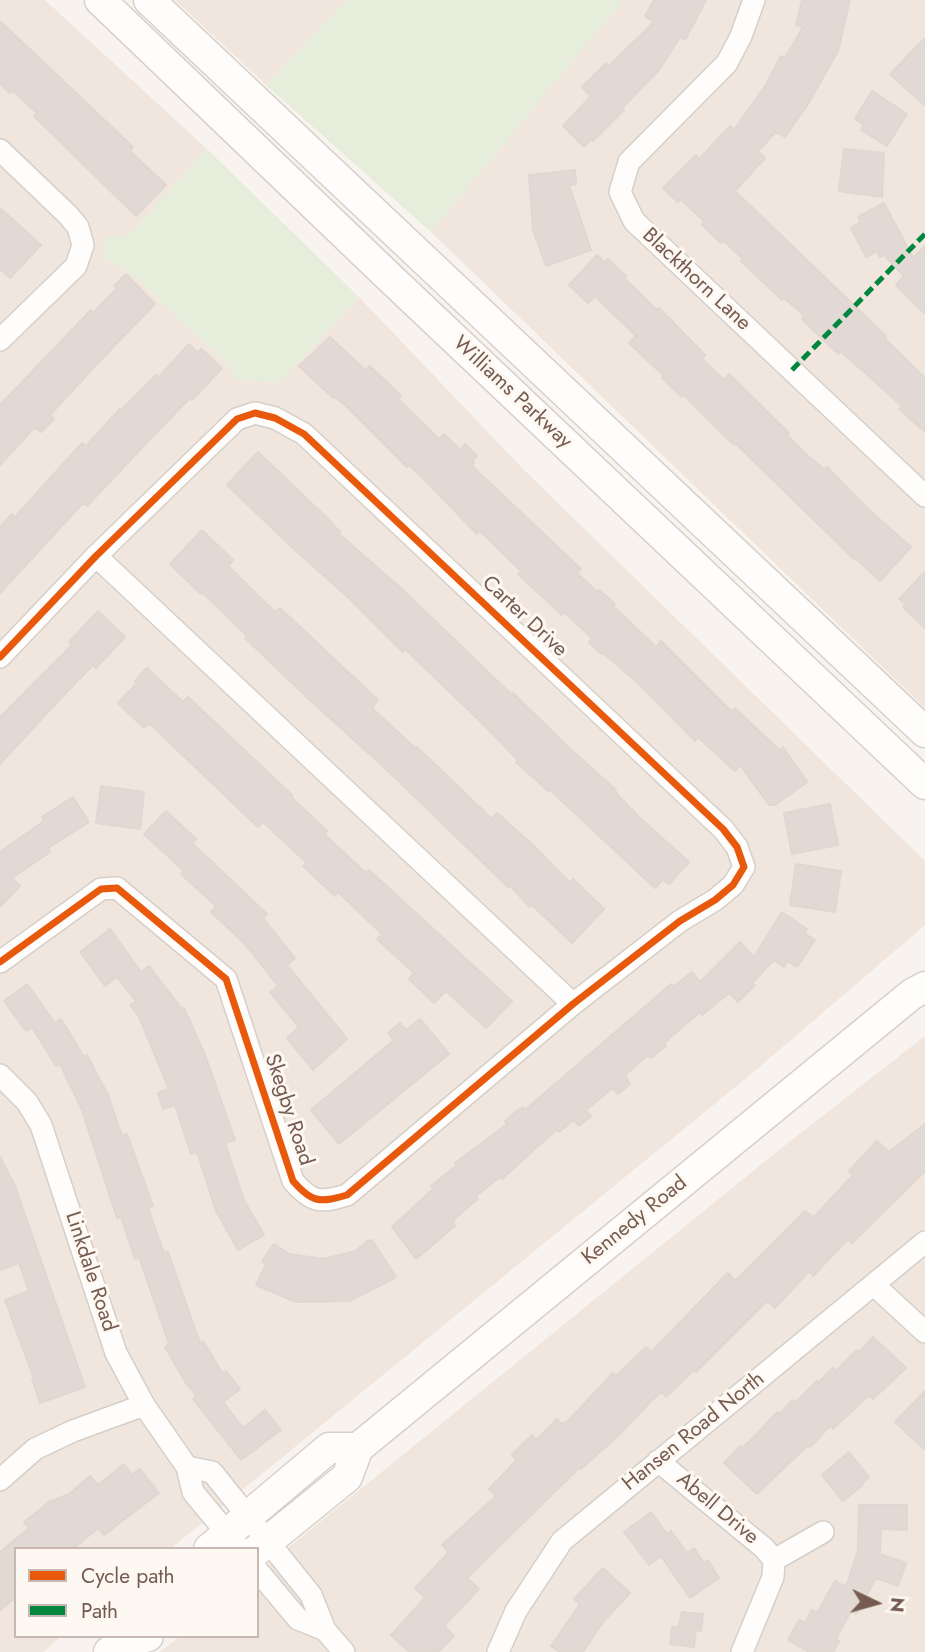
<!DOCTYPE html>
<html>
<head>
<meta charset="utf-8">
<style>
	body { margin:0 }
	#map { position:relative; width:925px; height:1652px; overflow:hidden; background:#f8f3ee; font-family:Jost,sans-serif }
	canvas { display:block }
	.legend { position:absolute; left:14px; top:1547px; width:245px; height:91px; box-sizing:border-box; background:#fef8f2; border:2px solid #c7b9b1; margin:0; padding:9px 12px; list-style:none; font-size:21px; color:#755b50 }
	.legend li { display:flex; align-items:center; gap:14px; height:35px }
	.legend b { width:35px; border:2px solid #c7b9b1 }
	.north { position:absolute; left:841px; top:1568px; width:70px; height:70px; -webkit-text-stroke:5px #fef8f2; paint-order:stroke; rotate:95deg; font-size:19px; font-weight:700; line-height:28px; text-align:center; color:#755b50 }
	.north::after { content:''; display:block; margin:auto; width:24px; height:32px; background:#755b50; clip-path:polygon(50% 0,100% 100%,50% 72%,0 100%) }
</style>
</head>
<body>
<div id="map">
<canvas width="925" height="1652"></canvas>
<ul class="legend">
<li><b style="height:9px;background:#e8590c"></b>Cycle path</li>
<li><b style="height:9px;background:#00873e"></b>Path</li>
</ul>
<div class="north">N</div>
</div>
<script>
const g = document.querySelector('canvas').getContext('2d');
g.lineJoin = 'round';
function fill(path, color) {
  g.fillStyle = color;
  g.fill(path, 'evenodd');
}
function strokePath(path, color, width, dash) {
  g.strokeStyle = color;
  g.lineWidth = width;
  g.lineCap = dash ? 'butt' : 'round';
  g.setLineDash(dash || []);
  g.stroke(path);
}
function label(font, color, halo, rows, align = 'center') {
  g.font = font + ' Jost,sans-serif';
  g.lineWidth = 6;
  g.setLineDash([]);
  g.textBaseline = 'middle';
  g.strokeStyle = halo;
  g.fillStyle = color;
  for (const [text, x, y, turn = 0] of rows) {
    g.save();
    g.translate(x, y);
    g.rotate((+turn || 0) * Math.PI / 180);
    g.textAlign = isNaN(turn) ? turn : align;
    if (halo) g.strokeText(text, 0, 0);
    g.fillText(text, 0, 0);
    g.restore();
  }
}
const residential = new Path2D(`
	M0 0H45L207 149 130 234 102 257 131 273 226 363 236 380 280 382 359 297 524 470 925 861V925L750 1075 170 1549H16V1636H62L43 1652H0Z
	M175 0H347L266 85Z
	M623 0H925V708L431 232Z
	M925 1036V1652H160L180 1636H257V1573L784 1146Z`);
const green = new Path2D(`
	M347 0H623L431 232 266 85Z
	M207 149 359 297 280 382 236 380 226 363 131 273 102 257 103 239 130 234Z`);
const building = new Path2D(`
	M654 0H706L685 40 680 37 659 70 622 108 624 110 593 141 591 139 584 147 563 126 591 96 582 87 606 63 609 66 654 22 645 16Z
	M802 0H850L838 51 808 104 785 137 776 132 758 151 765 158 735 191 886 336 884 338 925 378V432L899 409 902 406 881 387 840 351 838 354 802 319 805 316 784 298 782 300 741 261 743 259 723 240 721 243 702 225 705 222 680 199 678 202 663 188 696 155 699 159 730 126 734 130 765 86 781 56 785 58 803 27 796 25Z
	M0 21 133 147 130 151 166 185 136 216 34 116 37 113 13 91 10 93 0 84Z
	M925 38V106L890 74Z
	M872 91 907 114 887 146 861 130 864 125 855 119Z
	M844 149 884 153 882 197 839 191Z
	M575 170 576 184 569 185 591 250 546 266 533 230 529 175Z
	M884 203 913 258 925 246V314L896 285 904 276 884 255 880 257 877 251 866 257 851 228 861 222 858 217Z
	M0 208 41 245 10 278 0 269Z
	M597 255 604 262 608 259 626 276 624 278 657 310 659 308 705 355 702 359 724 380 729 374 789 433 787 435 807 455 825 470 827 467 869 510 911 547 880 581 855 558 854 559 735 443 734 445 684 395 682 397 662 378 664 376 629 343 636 336 595 296 588 303 569 285Z
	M126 274 155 304 94 367 50 415 54 419 41 432 35 427 0 465V405L91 310 93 313 117 288 114 286Z
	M330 337 365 370 370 366 401 396 398 399 439 439 444 434 460 450 465 444 477 456 472 461 474 463 472 466 581 569 577 573 597 592 599 590 615 604 613 606 656 647 661 641 732 712 735 708 779 750 783 747 807 782 775 805H769L740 765 735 771 698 737 695 741 637 682 602 652 601 654 589 642 592 638 564 612 562 615 518 574 521 571 480 531 477 534 420 475 409 465 407 467 346 406 335 397 333 398 299 366Z
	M189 344 198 353 201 349 222 368 192 400 190 398 155 434 87 506 83 503 0 593V527L12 514 15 517 82 443 86 446 120 409 121 410 156 375 159 377Z
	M258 452 325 516 340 532 339 534 403 590 512 695 513 693 566 745 616 790 615 792 640 818 689 862 669 884 663 879 655 888 549 789 548 791 516 762 518 760 483 724 406 650 403 652 351 600 294 549 227 485Z
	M202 530 233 560 228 566 275 612 280 608 378 700 372 708 415 748 417 747 492 819 497 813 534 846 570 883 573 879 604 909 572 943 532 905 530 907 510 886 508 887 386 769 311 701 245 638 247 636 202 592 201 594 170 564Z
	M925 572V628L903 607 906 604 899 599Z
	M98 611 125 637 96 668 93 665 60 699 0 764V717L72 645 69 642Z
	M147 668 183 702 188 697 292 795 291 797 327 831 324 834 366 873 369 870 512 1001 486 1028 446 991 434 1003 409 979 414 973 377 939 382 934 338 892 335 896 303 866 307 863 263 822 258 827 149 723 144 728 118 703 137 683 135 681Z
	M101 786 144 792 140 829 96 823Z
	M73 797 89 822 48 848 50 852 12 878 20 886 0 907V852L44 821 42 817Z
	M830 804 838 845 792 854 784 813Z
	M166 811 196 839 192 843 267 914 263 918 295 958 287 965 347 1039 313 1070 287 1038 299 1027 270 992 278 986 245 944 211 912 216 906 181 874 184 871 144 834Z
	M796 864 841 871 835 912 790 905Z
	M782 912 807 929 804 933 815 940 797 967 787 961 784 967 774 960 752 983 755 985 738 1002 729 993 702 1015 700 1012 664 1043 666 1046 651 1058 648 1055 625 1075 630 1084 618 1094 613 1088 586 1110 591 1116 579 1126 574 1120 559 1132 557 1129 502 1179 500 1177 476 1196 478 1199 453 1220 455 1226 416 1259 392 1227 433 1189 431 1186 457 1165 455 1163 507 1124 505 1121 522 1107 525 1110 671 984 673 987 692 972 700 982 740 942 754 957Z
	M110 929 141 972 149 966 182 1009 184 1008 205 1055 235 1140 225 1143 244 1200 264 1235 238 1250 216 1211 197 1152 191 1154 175 1105 163 1109 158 1093 169 1089 139 1017 130 1005 136 1001 117 977 105 986 80 952Z
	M27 984 55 1023 61 1019 84 1057 87 1055 108 1095 122 1136 127 1134 153 1206 148 1208 164 1253 168 1252 200 1343 203 1341 223 1374 226 1371 240 1389 223 1402 243 1428 265 1410 281 1430 241 1460 193 1399 197 1396 186 1383 165 1347 169 1344 139 1257 135 1259 121 1217 117 1218 82 1110 60 1064 56 1066 32 1027 26 1031 4 1001Z
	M420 1019 449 1054 339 1144 311 1110 394 1040 388 1033 400 1023 406 1030Z
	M925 1124V1171L852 1243 848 1239 813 1276 809 1271 775 1308 767 1301 696 1372 694 1370 666 1397 662 1392 652 1400 619 1435 581 1469 579 1468 467 1578 479 1589 444 1626 454 1636 438 1652H409L391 1635 425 1598 415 1588 449 1552 442 1545 496 1496 489 1489 517 1460 512 1455 532 1435 536 1440 557 1419 562 1424 565 1422 566 1423 613 1373 616 1376 646 1347 651 1352 728 1273 735 1281 805 1211 814 1217 853 1175 849 1171 877 1141 889 1152Z
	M0 1157 15 1186 85 1387 40 1403 32 1379H34L5 1300 29 1291 19 1263 0 1270Z
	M368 1240 369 1242 372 1240 396 1277 350 1301 296 1302 256 1285 266 1264 262 1261 274 1244 289 1254 323 1259 356 1251Z
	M873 1337 906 1368 873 1399 869 1395 833 1429 830 1426 810 1447 808 1445 757 1494 724 1463 740 1446 742 1448 757 1434 777 1412 780 1414 792 1400 795 1403 817 1381 818 1383 833 1368 836 1371 857 1350 859 1352Z
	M925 1391V1450L895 1422Z
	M849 1452 869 1477 862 1483 863 1485 843 1501 822 1475Z
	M124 1464 132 1475 140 1469 159 1493 104 1535 98 1528 73 1549H16V1597L0 1610V1552L29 1528 24 1522 49 1502 69 1494 90 1476 98 1485Z
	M859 1505H907V1530L881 1529 880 1554 906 1563 898 1586 876 1578 856 1614 851 1611 836 1639 839 1641 833 1652H809L788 1640 799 1620 805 1623 812 1610 817 1613 835 1581 846 1587 858 1550Z
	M651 1512 667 1534 671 1531 687 1553 694 1548 704 1563 708 1560 719 1578 690 1598 661 1556 649 1565 624 1532Z
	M603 1568 630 1593 603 1622 583 1652H560L551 1646 580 1604 574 1599Z
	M682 1612 703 1614 701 1631 696 1630 694 1647 670 1644 672 1627 678 1628Z`);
const street = new Path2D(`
	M754 0 741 36 727 63 629 162 620 192 634 221 925 496
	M0 150 68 215 78 227 83 245 76 266 0 340
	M96 556 573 1004
	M0 657 96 556 237 419 255 413 275 418 304 434 723 829 737 847 744 867 733 885 715 900 680 921 573 1004 347 1195C320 1203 312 1203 293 1181L226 979 117 888 101 889 0 962
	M0 1075 27 1102 41 1125 116 1353 144 1405 187 1467 193 1492 240 1549
	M874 1285 925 1332
	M658 1461 764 1548 774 1560 773 1577 742 1652
	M187 1467 212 1472 311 1595 325 1630 344 1652
	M0 1480 35 1449 73 1431 144 1405
	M774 1560 823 1532
	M257 1570 298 1619 325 1630
	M498 1652 516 1611 562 1541 925 1242`);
const secondary = new Path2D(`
	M100 0 387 275 925 784
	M149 0 925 732
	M209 1549 329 1448H358
	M257 1550 347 1477 358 1448 912 994 925 987
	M109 1652 117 1645 148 1636`);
const quiet = new Path2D(`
	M792 370 925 234`);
const cycleway = new Path2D(`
	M0 657 96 556 237 419 255 413 275 418 304 434 723 829 737 847 744 867 733 885 715 900 680 921 573 1004 347 1195C320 1203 312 1203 293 1181L226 979 117 888 101 889 0 962`);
const streetNames = [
	["Blackthorn Lane",696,280,43],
	["Williams Parkway",512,393,43],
	["Carter Drive",524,617,43],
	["Skegby Road",288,1110,72],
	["Kennedy Road",635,1221,-39],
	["Linkdale Road",90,1272,72],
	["Hansen Road North",694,1432,-39],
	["Abell Drive",717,1509,40]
];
fill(residential, '#f0e6dd');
fill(green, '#e6edda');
fill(building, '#e2d9d4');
strokePath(building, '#e0d7d1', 2);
strokePath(street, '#d5cfca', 24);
strokePath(secondary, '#d8d0ca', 33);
strokePath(street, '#fefdfc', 21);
strokePath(secondary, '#fefdfc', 30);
strokePath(quiet, '#00873e', 5, [10, 5]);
strokePath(cycleway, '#e8590c', 7);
label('21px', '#755b50', '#fef8f2', streetNames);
</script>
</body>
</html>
